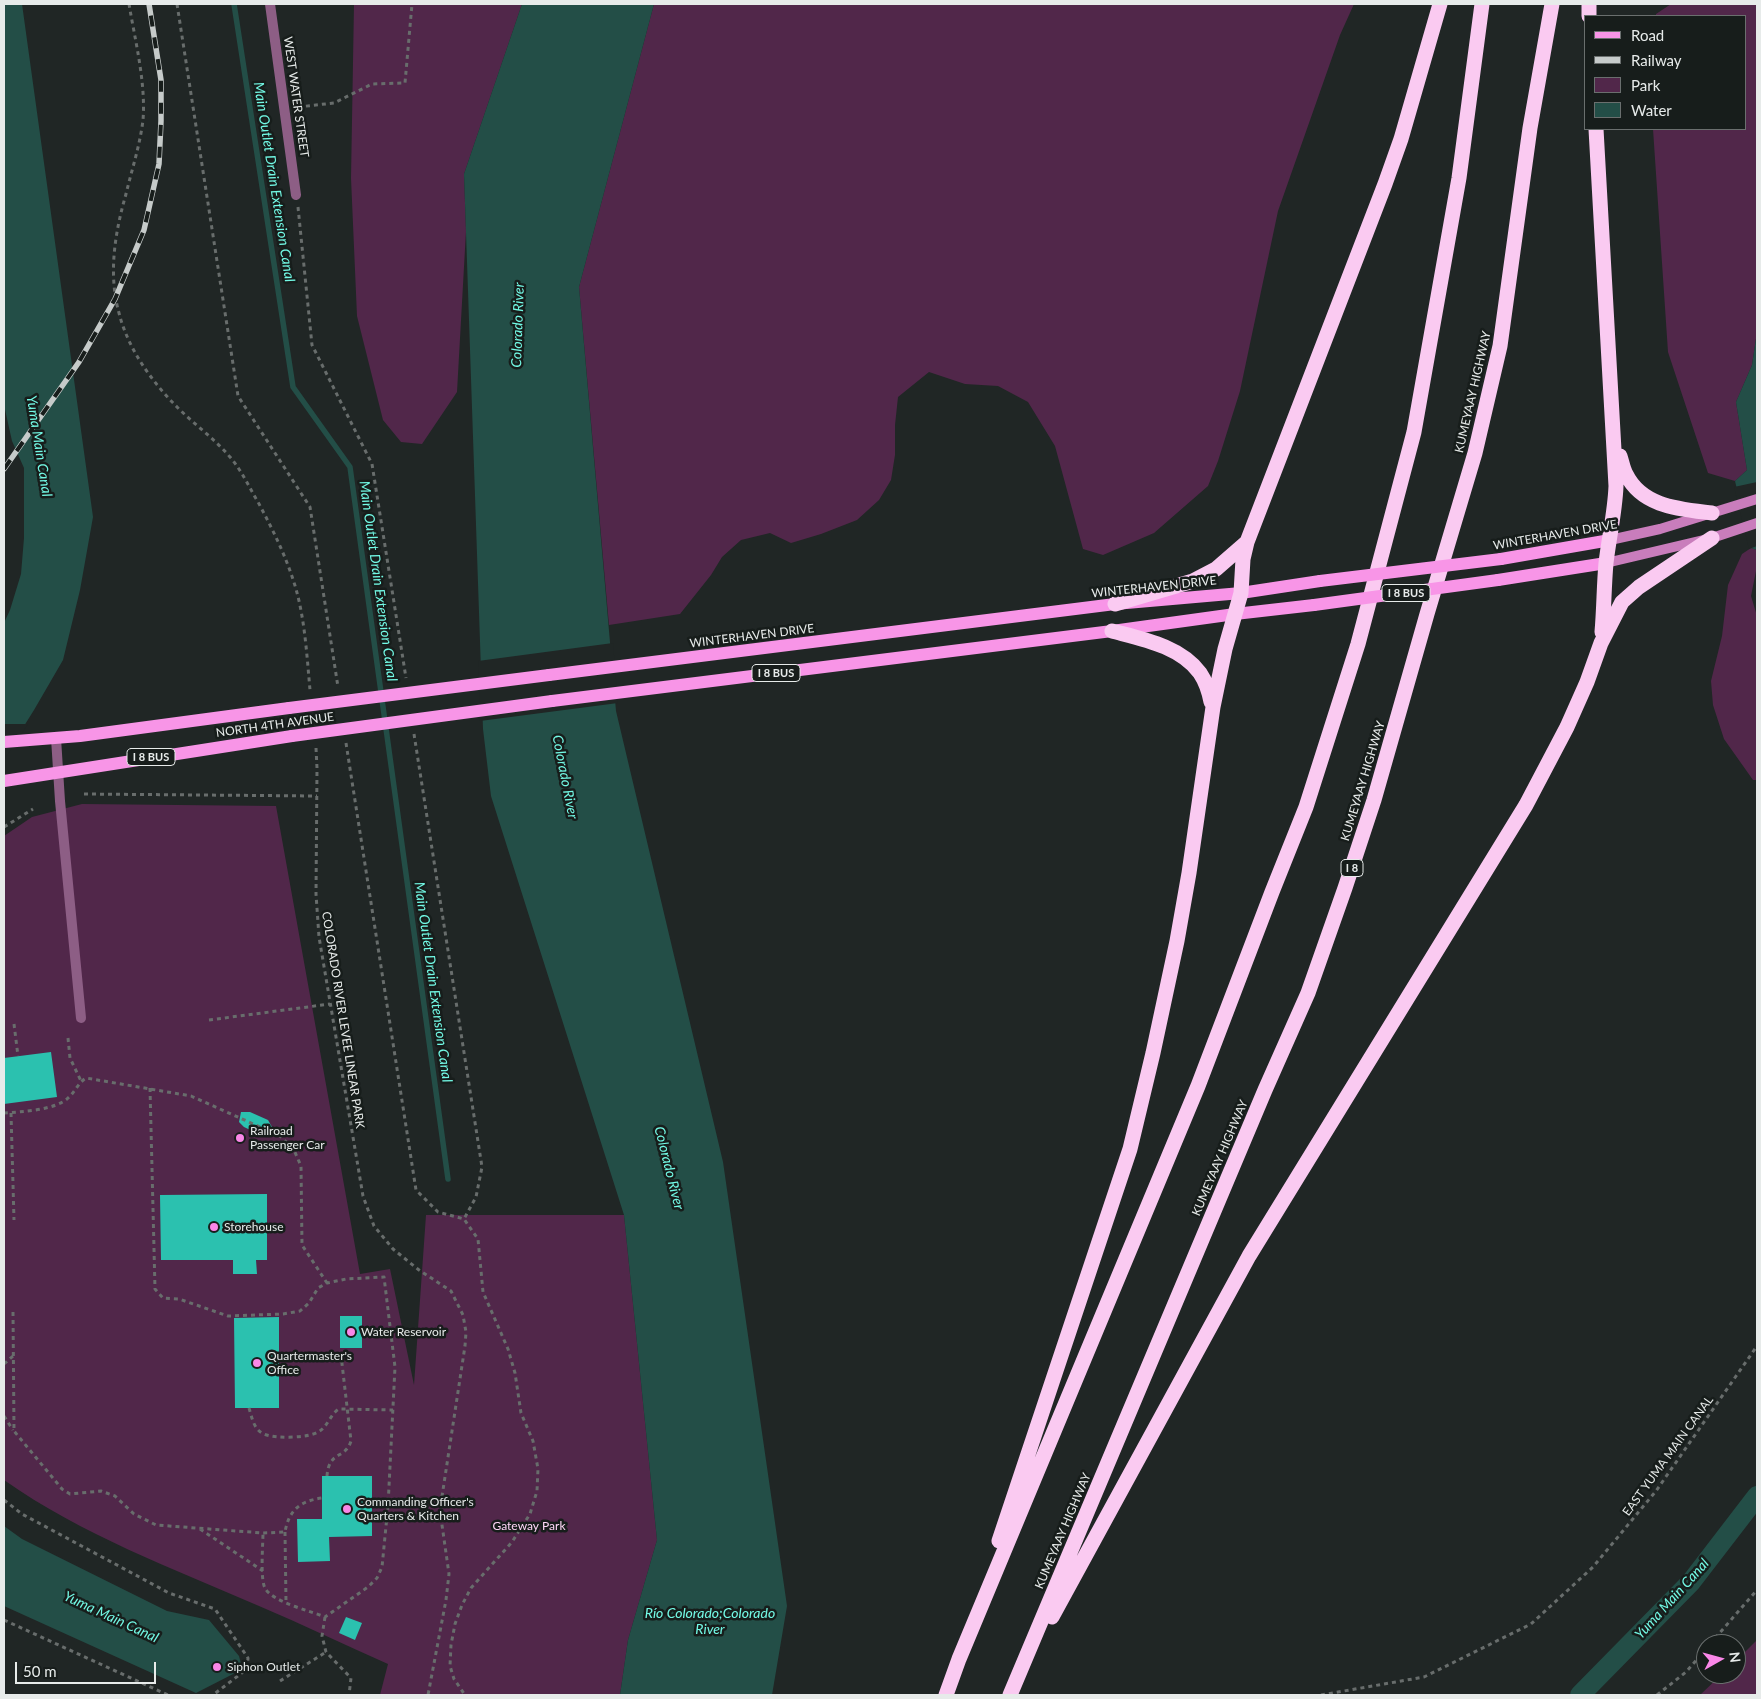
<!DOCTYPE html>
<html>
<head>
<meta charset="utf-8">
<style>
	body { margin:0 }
	#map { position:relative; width:1761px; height:1699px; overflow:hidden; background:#202625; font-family:Lato,sans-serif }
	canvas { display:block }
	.frame { position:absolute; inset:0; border:5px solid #e7ebea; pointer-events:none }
	.legend { position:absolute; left:1584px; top:15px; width:162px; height:115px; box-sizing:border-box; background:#171d1b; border:1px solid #6a6f6e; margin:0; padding:6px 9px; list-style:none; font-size:15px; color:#e7ebea }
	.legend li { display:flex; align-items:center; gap:10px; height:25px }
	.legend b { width:25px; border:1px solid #6a6f6e }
	.north { position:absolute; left:1696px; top:1634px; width:50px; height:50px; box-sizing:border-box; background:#171d1b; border:1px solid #6a6f6e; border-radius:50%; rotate:83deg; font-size:14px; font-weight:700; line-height:20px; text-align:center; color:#e7ebea }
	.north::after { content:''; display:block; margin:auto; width:18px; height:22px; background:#fa87e8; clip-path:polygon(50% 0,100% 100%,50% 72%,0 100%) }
	.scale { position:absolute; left:15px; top:1662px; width:141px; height:22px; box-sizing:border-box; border:2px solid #e7ebea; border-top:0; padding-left:6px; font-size:15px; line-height:18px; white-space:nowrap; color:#e7ebea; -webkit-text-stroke:4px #171d1b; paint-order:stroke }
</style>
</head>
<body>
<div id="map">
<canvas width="1761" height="1699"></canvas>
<div class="frame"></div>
<ul class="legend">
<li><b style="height:6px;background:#f895e7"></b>Road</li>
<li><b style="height:6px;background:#c6cbca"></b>Railway</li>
<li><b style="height:14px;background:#51274a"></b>Park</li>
<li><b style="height:14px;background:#234e47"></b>Water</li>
</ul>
<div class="north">N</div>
<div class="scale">50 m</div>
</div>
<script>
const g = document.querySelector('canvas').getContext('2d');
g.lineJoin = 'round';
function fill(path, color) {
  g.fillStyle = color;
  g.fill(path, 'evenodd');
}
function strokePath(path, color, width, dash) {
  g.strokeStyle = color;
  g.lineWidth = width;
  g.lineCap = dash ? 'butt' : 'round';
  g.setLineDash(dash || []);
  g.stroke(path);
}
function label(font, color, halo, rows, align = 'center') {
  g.font = font + ' Lato,sans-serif';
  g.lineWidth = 5;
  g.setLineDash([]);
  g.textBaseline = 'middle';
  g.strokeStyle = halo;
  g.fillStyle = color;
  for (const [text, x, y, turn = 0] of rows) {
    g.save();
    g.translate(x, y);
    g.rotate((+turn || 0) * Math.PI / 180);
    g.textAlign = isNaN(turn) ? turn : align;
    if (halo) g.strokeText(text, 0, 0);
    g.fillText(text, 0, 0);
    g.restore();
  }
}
const green = new Path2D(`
	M354 4H522L464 174 466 231 457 392 422 444 401 442 383 420 357 316 351 178Z
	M654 4H1354L1340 35 1278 211 1240 391 1218 461 1208 486 1154 533 1103 555 1083 549 1055 446 1028 402 998 386 965 384 929 372 898 397 895 425V455L891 480 879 500 857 520 821 534 791 543 770 533 741 540 722 557 711 575 680 614 609 625 579 287Z
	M1671 4H1757V332L1752 365 1736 402 1747 470 1735 481 1708 473 1668 352 1653 129H1745V16H1656V14Z
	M1751 548 1757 550V566L1751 596 1757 616V780H1753L1724 739 1713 705 1711 681 1722 636 1728 585 1742 554Z
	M82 804 276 806 360 1274 390 1269 414 1385 426 1215H624L657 1540 628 1640 620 1695H380L388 1664C345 1645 302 1624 259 1606 172 1568 82 1535 4 1480V836L32 817Z
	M1757 1640V1695H1700L1722 1674H1736V1661Z`);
const water = new Path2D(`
	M4 4H22L93 517 80 590 63 660 34 710 4 758V623L10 610 21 574 24 538V468L12 441 4 405Z
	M522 4H654L579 287 616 711 723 1162 787 1606 772 1695H620L628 1640 657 1540 624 1215 491 796 483 729 464 174Z
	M1757 332V550L1751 548 1735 481 1747 470 1736 402 1752 365Z
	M4 1526 22 1539 167 1611 209 1620 239 1656 241 1664 235 1673 196 1693 4 1606Z`);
const pier = new Path2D(`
	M1757 482V546L1749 549 1734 487Z
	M613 643 618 703 480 721 478 661Z
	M4 724H28L4 760Z`);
const stream = new Path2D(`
	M234 4 293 387 350 467 448 1179`);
const canal = new Path2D(`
	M1580 1695 1691 1582 1757 1496`);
const building = new Path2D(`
	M51 1052 57 1097 4 1104V1058Z
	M241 1112H250L268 1120 272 1127 269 1135 263 1136 244 1127 239 1122Z
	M267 1194V1260H256L257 1274H233V1260H161L160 1195Z
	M340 1316H362V1348H340Z
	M279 1317V1408H235L234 1318Z
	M322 1476H372V1536L329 1537 330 1561 298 1562 297 1519H322Z
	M346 1617 362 1623 355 1640 339 1633Z`);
const path = new Path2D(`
	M129 4C135 40 146 83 143 120 140 145 132 169 126 194 115 232 108 274 119 313 128 349 152 382 178 408 195 425 215 439 230 457 242 471 249 487 258 502 273 530 287 558 296 589 305 621 307 657 310 690
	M177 4 238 396 310 507 338 687
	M298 107 334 103 372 84 405 83 412 4
	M298 207 312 345 372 464 406 678
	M414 734 482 1167 476 1197 464 1219
	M346 743 416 1190 438 1212 464 1219 478 1239 483 1292 508 1349 515 1373 521 1413 533 1441 538 1469 537 1491 530 1514 512 1542 471 1588 462 1605 455 1624 451 1645 450 1666 454 1679 465 1695
	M316 748 317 768 316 894 319 937 363 1196 374 1226 393 1249 419 1270 451 1291 463 1315 466 1332 465 1346 441 1503V1518L449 1574 446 1600 428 1695
	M84 794 317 796
	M4 827 33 809
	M209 1020 330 1004
	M14 1024 18 1056
	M68 1038 70 1058 81 1081
	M150 1088 155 1289 163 1298 179 1299 228 1316 283 1314 300 1311 309 1303 318 1288 327 1283 346 1279 384 1277 395 1367 388 1506 382 1567 377 1578 368 1587 325 1617C311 1611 272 1602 265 1588 260 1579 263 1544 263 1533
	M4 1113C20 1112 56 1110 68 1098 75 1092 78 1083 86 1078L191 1096 280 1136 294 1150 301 1166 302 1245 327 1283
	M11 1113 14 1220
	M13 1312 14 1431 62 1489 70 1494 101 1491 115 1496 134 1514 156 1525 263 1533 285 1532C289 1510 300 1501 322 1498
	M4 1364 13 1356
	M249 1408C252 1418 254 1430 264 1434 276 1439 308 1438 318 1432 328 1427 330 1414 339 1409L393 1410
	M4 1416 13 1430
	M327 1476C329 1450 345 1460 351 1441L341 1355
	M4 1500 22 1514 169 1593 215 1609 248 1658 247 1669 213 1695
	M200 1529 263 1571
	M285 1532 286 1602
	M325 1617 322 1636 326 1652 351 1678 349 1695
	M4 1620 168 1695
	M1710 1644 1757 1590
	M280 1681 326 1652
	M1321 1695 1424 1677 1531 1624 1593 1567 1656 1491 1757 1346
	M1657 1695 1686 1672 1706 1649`);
const lane = new Path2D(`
	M56 738 60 801 81 1018`);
const street = new Path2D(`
	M270 4 296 195`);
const secondary = new Path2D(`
	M1610 540 1660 529 1757 499
	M1606 563 1712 538 1757 523`);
const primary = new Path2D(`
	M1501 559 1610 540
	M1498 580 1606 563
	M549 675 1115 604 1241 593 1320 581
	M552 701 1112 631 1235 614 1314 605
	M4 742 80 736 289 708
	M4 781 292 736`);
const highway = new Path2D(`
	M1589 4V16
	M1596 129 1616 486C1615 512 1609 537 1606 563 1604 585 1604 609 1602 632
	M1620 456C1622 462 1623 469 1626 474 1642 507 1680 509 1712 513
	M1115 604 1193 581 1216 569 1247 542 1385 184 1401 139 1440 4
	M1112 631C1142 639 1180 646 1200 673 1206 682 1209 691 1211 702
	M999 1541 1130 1149 1153 1053 1177 941 1189 873 1213 707 1225 649 1241 593 1243 559 1247 542
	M1052 1617 1249 1256 1526 805 1567 727 1587 682 1601 643 1622 602 1639 587 1712 538
	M946 1695 959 1659 1198 1086 1272 892 1306 807 1358 644 1414 432 1459 178 1482 4
	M1010 1695 1265 1090 1308 993 1345 888 1374 800 1427 614 1475 453 1500 346 1530 128 1552 4`);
const rail = new Path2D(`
	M4 469 79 362 115 299 144 230 159 164 161 121V80L149 4`);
const primaryBridge = new Path2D(`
	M1320 581 1501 559
	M1314 605 1498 580
	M289 708 549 675
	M292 736 552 701`);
const markers = [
	[240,1138,5,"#fa87e8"],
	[214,1227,5,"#fa87e8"],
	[351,1332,5,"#fa87e8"],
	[257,1363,5,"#fa87e8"],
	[347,1509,5,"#fa87e8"],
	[217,1667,5,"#fa87e8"]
];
const shields = [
	[1406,593,48],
	[776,673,48],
	[151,757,48],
	[1352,868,22]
];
const shieldNames = [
	["I 8 BUS",1406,593],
	["I 8 BUS",776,673],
	["I 8 BUS",151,757],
	["I 8",1352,868]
];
const streetNames = [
	["WEST WATER STREET",296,97,82],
	["KUMEYAAY HIGHWAY",1473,392,-77],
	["WINTERHAVEN DRIVE",1555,535,-10],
	["WINTERHAVEN DRIVE",1154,587,-6],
	["WINTERHAVEN DRIVE",752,636,-7],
	["NORTH 4TH AVENUE",275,725,-8],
	["KUMEYAAY HIGHWAY",1363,781,-73],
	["COLORADO RIVER LEVEE LINEAR PARK",343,1020,81],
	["KUMEYAAY HIGHWAY",1220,1158,-67],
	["EAST YUMA MAIN CANAL",1668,1456,-54],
	["KUMEYAAY HIGHWAY",1063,1531,-67]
];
const poiNames = [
	["Railroad",250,1131],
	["Passenger Car",250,1145],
	["Storehouse",224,1227],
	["Water Reservoir",361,1332],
	["Quartermaster's",267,1356],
	["Office",267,1370],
	["Commanding Officer's",357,1502],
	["Quarters & Kitchen",357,1516],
	["Siphon Outlet",227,1667]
];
const parkNames = [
	["Gateway Park",529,1526]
];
const waterNames = [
	["Main Outlet Drain Extension Canal",274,182,81],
	["Colorado River",518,325,-88],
	["Yuma Main Canal",39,446,81],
	["Main Outlet Drain Extension Canal",378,581,82],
	["Colorado River",565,777,79],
	["Main Outlet Drain Extension Canal",433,982,82],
	["Colorado River",669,1168,76],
	["Yuma Main Canal",1672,1599,-48],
	["Río Colorado;Colorado",710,1613],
	["River",710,1629],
	["Yuma Main Canal",111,1617,25]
];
fill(green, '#51274a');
fill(water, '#234e47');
fill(pier, '#202625');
strokePath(stream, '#234e47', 5.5);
strokePath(canal, '#234e47', 20);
fill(building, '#2bc1af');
strokePath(path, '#686d6c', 3, [4, 4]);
strokePath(lane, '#8d5e85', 10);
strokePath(street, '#8d5e85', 10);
strokePath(secondary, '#c97dbc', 10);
strokePath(primary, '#f895e7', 12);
strokePath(highway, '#facaf1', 15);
strokePath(rail, '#c6cbca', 5.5);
strokePath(rail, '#171d1b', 4, [11]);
strokePath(primaryBridge, '#f895e7', 12);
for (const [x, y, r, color] of markers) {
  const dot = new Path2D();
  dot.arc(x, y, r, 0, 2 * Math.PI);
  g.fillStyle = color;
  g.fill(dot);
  strokePath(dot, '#171d1b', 2);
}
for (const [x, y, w] of shields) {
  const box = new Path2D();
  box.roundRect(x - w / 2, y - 8.5, w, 17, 4);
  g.fillStyle = '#171d1b';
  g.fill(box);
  strokePath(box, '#e7ebea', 1);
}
label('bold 11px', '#e7ebea', null, shieldNames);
label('12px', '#e7ebea', '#171d1b', streetNames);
label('12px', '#e7ebea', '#171d1b', poiNames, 'left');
label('12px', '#fed6f6', '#171d1b', parkNames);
label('italic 14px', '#73fae6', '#171d1b', waterNames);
</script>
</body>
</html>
